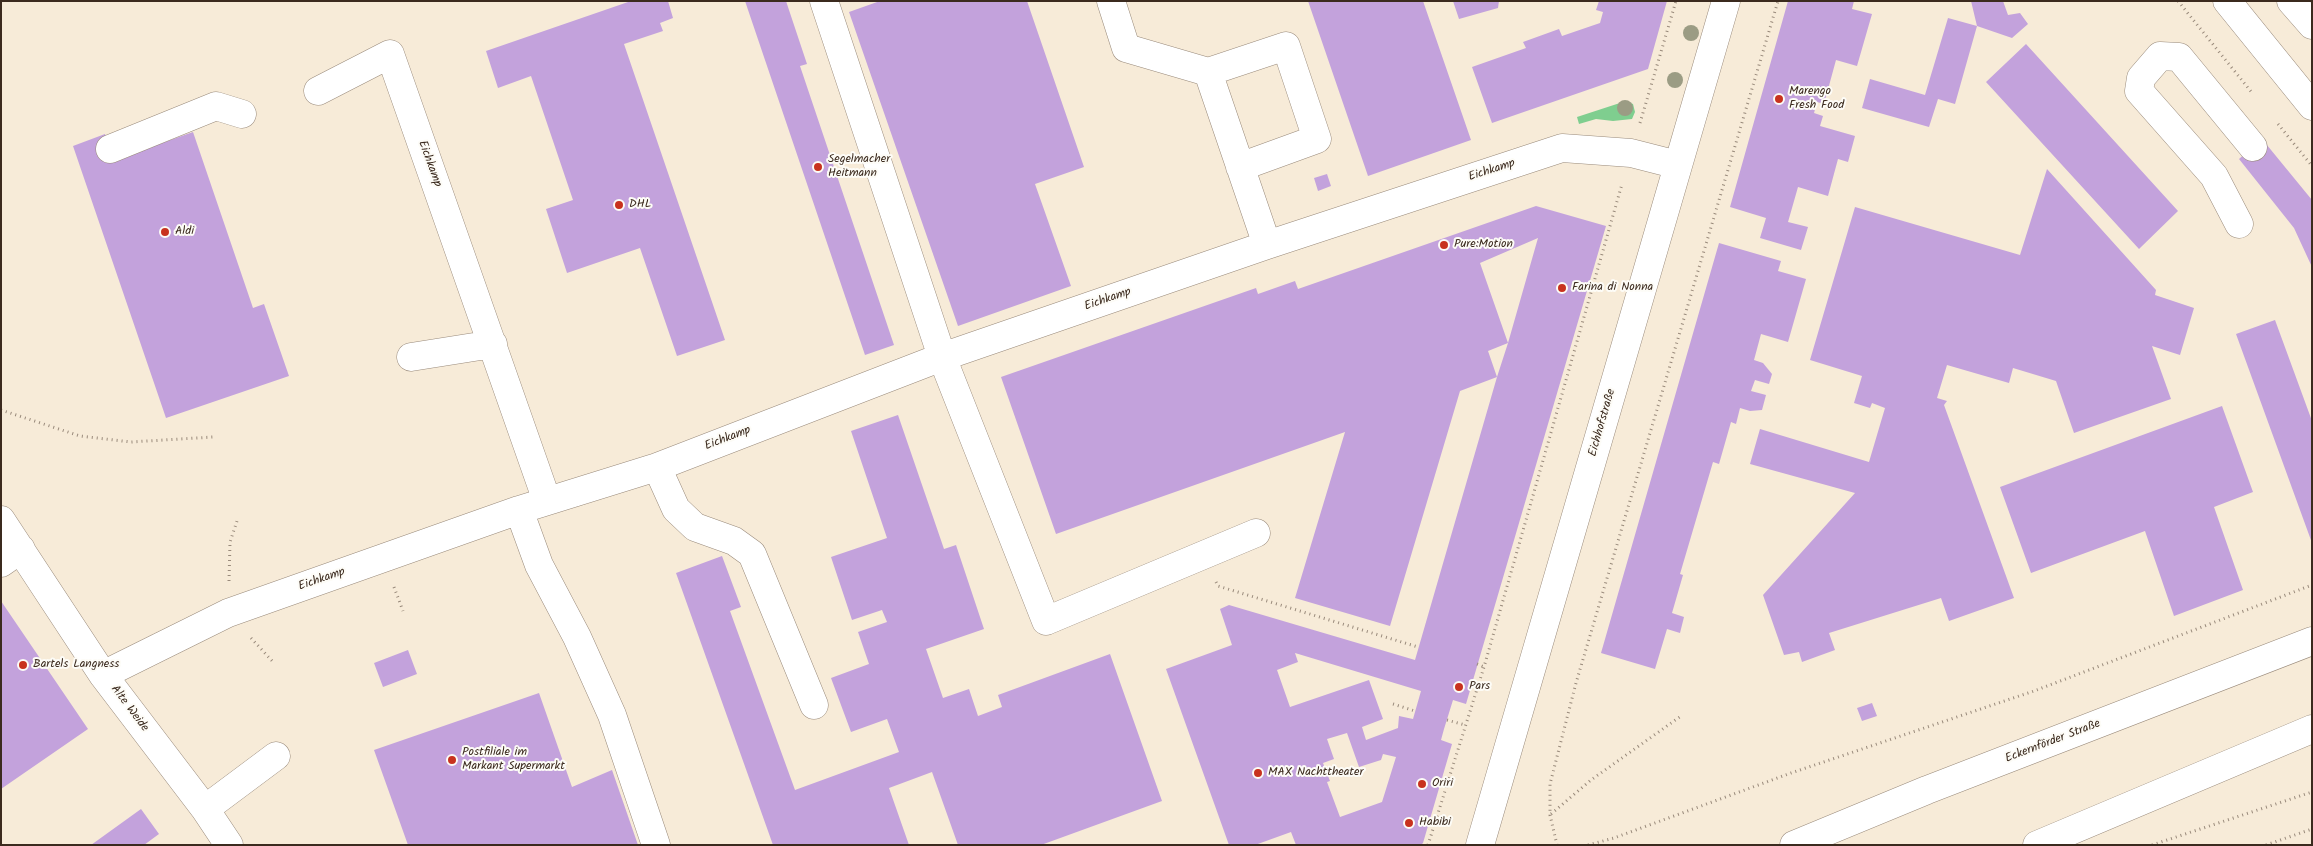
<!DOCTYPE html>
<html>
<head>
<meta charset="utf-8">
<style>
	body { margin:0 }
	#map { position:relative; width:2313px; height:846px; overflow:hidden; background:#f7ebd8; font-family:Kalam,sans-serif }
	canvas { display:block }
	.frame { position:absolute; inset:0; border:2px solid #3b2a1e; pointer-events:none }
</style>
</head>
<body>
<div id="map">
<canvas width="2313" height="846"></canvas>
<div class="frame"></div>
</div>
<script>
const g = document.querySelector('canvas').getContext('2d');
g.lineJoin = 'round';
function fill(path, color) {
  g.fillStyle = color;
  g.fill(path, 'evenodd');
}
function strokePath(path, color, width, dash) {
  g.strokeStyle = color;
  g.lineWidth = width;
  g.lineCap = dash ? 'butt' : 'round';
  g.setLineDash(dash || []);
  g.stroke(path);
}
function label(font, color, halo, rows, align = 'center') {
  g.font = font + ' Kalam,sans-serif';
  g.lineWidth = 4;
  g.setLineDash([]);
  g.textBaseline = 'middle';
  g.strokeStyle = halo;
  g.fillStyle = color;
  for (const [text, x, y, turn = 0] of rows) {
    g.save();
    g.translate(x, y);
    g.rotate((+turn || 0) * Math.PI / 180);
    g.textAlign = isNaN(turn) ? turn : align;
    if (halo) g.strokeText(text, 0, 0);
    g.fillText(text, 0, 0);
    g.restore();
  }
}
const green = new Path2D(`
	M1626 101 1633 104 1635 112 1632 119 1613 121 1596 119 1579 124 1577 117Z`);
const building = new Path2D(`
	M631 1H668L673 18 660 23 663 31 624 44 725 340 677 356 640 248 567 273 546 209 573 200 531 76 498 88 486 51Z
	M745 1H786L807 64 800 66 894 345 865 355Z
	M880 1H1027L1084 167 1035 184 1071 286 958 326 849 12Z
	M1308 1H1423L1471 140 1368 176Z
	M1453 1H1499L1498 8 1459 19Z
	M1599 1H1667L1648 69 1492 123 1472 67 1526 48 1523 42 1559 29 1562 36 1600 23 1603 12 1596 10Z
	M1788 1H1854L1852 9 1872 14 1857 66 1836 60 1824 104 1817 102 1814 113 1823 116 1820 126 1855 136 1848 162 1838 159 1828 196 1798 187 1788 222 1808 227 1801 250 1760 238 1766 218 1730 207Z
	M1971 1H2003L2008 15 2020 13 2028 24 2012 38 1977 26 1955 104 1938 99 1929 127 1862 108 1870 79 1925 95 1948 18 1977 26Z
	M2026 44 2178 211 2139 249 1986 82Z
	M193 132 253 308 264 304 289 376 166 418 73 146 105 134 114 160Z
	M2262 139 2312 200V267L2294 228 2239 159Z
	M2047 169 2156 290 2155 295 2194 308 2180 355 2152 346 2171 399 2074 433 2056 381 2013 368 2009 383 1947 365 1937 398 1947 401 1944 405 2014 598 1949 621 1941 598 1829 633 1835 650 1802 662 1799 652 1784 655 1763 595 1855 493 1750 464 1760 429 1869 462 1885 408 1872 403 1870 408 1854 403 1862 376 1810 360 1855 207 2020 255Z
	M1327 174 1331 186 1318 191 1314 178Z
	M1536 206 1606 226 1466 704 1453 700 1444 729 1441 740 1452 744 1423 843 1421 845H1296L1291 832 1255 845H1229L1166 669 1232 645 1220 609 1229 605 1415 660 1497 377 1460 391 1390 626 1295 598 1345 432 1056 534 1001 377 1256 288 1258 294 1295 281 1298 289ZM1538 238 1508 343 1497 377 1488 351 1508 343 1480 263ZM1295 653 1421 691 1413 719 1399 716 1398 728 1366 740 1362 727 1383 719 1369 680 1290 707 1277 670 1298 662ZM1347 733 1359 767 1381 760 1383 754 1396 757 1382 802 1340 817 1327 782 1330 781 1323 763 1334 759 1327 739Z
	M1719 243 1781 261 1778 271 1806 279 1788 342 1761 334 1754 360 1763 363 1772 374 1769 384 1755 380 1751 391 1766 395 1762 410 1750 411 1740 408 1736 424 1731 422 1719 464 1713 462 1680 574 1683 575 1672 613 1684 617 1680 633 1667 629 1655 669 1601 653Z
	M2275 320 2312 421V543L2236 334Z
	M2222 406 2253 492 2214 507 2243 590 2174 616 2145 531 2031 573 2000 487Z
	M898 415 944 549 956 545 984 629 926 649 943 698 969 689 978 716 1002 707 998 695 1110 654 1162 801 1041 845H958L932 772 889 788 909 845H773L676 573 722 556 741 607 730 611 795 790 899 752 887 719 851 732 831 678 869 664 858 632 887 622 882 610 852 620 831 557 887 538 851 431Z
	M1 601 88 729 1 789Z
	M408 650 417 674 383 687 374 663Z
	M539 693 572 787 612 770 638 845H408L374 750Z
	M1872 703 1877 716 1862 721 1857 708Z
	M141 809 159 834 144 845H91Z`);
const path = new Path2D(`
	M2178 1 2253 94
	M1640 123 1676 1
	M2278 124 2312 166
	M1 410 80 436 131 442 213 437
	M229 581 230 542 238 518
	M1216 582 1218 586 1418 647
	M394 587 403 611
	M251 638 274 663
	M1477 664 1484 667
	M1393 704 1415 711
	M1447 720 1465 725
	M1551 814 1591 780 1681 716
	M1428 845 1484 667 1622 184
	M1557 845 1550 815V784L1576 683 1778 1
	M1588 845 1614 838 1791 773 2034 691 2312 585
	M2152 845 2312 792
	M2266 845 2312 829`);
const minor = new Path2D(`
	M824 1 942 357 1046 621 1256 533
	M1111 1 1126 48 1208 72 1267 245
	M1208 72 1286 46 1317 139 1240 167
	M318 91 390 54 547 501
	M110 149 216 106 242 114
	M2239 224 2214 176 2139 91 2141 78 2160 56 2179 57 2253 147
	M411 357 493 344
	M657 467 676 509 695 527 734 541 752 554 814 705
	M519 510 539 565 577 637 612 715 656 845
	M1 520 103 675 205 809 229 845
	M1 563 21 549
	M103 675 228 613 519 510 657 467 942 357 1267 245 1562 148 1631 153 1678 165
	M205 809 276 756
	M1480 845 1726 1`);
const major = new Path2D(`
	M1794 845 1927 790 2312 641
	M2037 845 2312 729`);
const highway = new Path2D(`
	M2227 1 2312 106
	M2291 1 2312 25`);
const trees = [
	[1691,33],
	[1675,80],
	[1625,108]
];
const markers = [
	[1779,99,5,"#c8321e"],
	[818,167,5,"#c8321e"],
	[619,205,5,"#c8321e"],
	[165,232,5,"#c8321e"],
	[1444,245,5,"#c8321e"],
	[1562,288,5,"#c8321e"],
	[23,665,5,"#c8321e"],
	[1459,687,5,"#c8321e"],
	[452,760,5,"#c8321e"],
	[1258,773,5,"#c8321e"],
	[1422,784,5,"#c8321e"],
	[1409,823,5,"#c8321e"]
];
const poiNames = [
	["Marengo",1789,92],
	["Fresh Food",1789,106],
	["Segelmacher",828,160],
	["Heitmann",828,174],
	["DHL",629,205],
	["Aldi",175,232],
	["Pure:Motion",1454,245],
	["Farina di Nonna",1572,288],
	["Bartels Langness",33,665],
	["Pars",1469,687],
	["Postfiliale im",462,753],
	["Markant Supermarkt",462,767],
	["MAX Nachttheater",1268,773],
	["Oriri",1432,784],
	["Habibi",1419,823]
];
const streetNames = [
	["Eichkamp",429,164,70],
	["Eichkamp",1492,171,-18],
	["Eichkamp",1108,300,-19],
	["Eichhofstraße",1603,423,-74],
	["Eichkamp",728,439,-21],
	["Eichkamp",322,580,-19],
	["Alte Weide",129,709,53],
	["Eckernförder Straße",2053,742,-21]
];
fill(green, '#7fce8f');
fill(building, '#c3a2dc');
strokePath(minor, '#998a7b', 29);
strokePath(major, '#998a7b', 29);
strokePath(highway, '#998a7b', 29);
strokePath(path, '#998a7b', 3, [1, 4]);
strokePath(minor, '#fff', 28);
strokePath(major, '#fff', 28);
strokePath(highway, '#fff', 28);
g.fillStyle = '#9b9c84';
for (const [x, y] of trees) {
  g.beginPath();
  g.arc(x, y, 8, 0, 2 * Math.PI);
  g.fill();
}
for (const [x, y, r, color] of markers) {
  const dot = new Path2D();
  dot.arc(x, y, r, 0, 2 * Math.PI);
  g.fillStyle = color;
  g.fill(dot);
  strokePath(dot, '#fdfcf7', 2);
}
label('12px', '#3b2a1e', '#fdfcf7', poiNames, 'left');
label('12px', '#3b2a1e', '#fdfcf7', streetNames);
</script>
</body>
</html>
